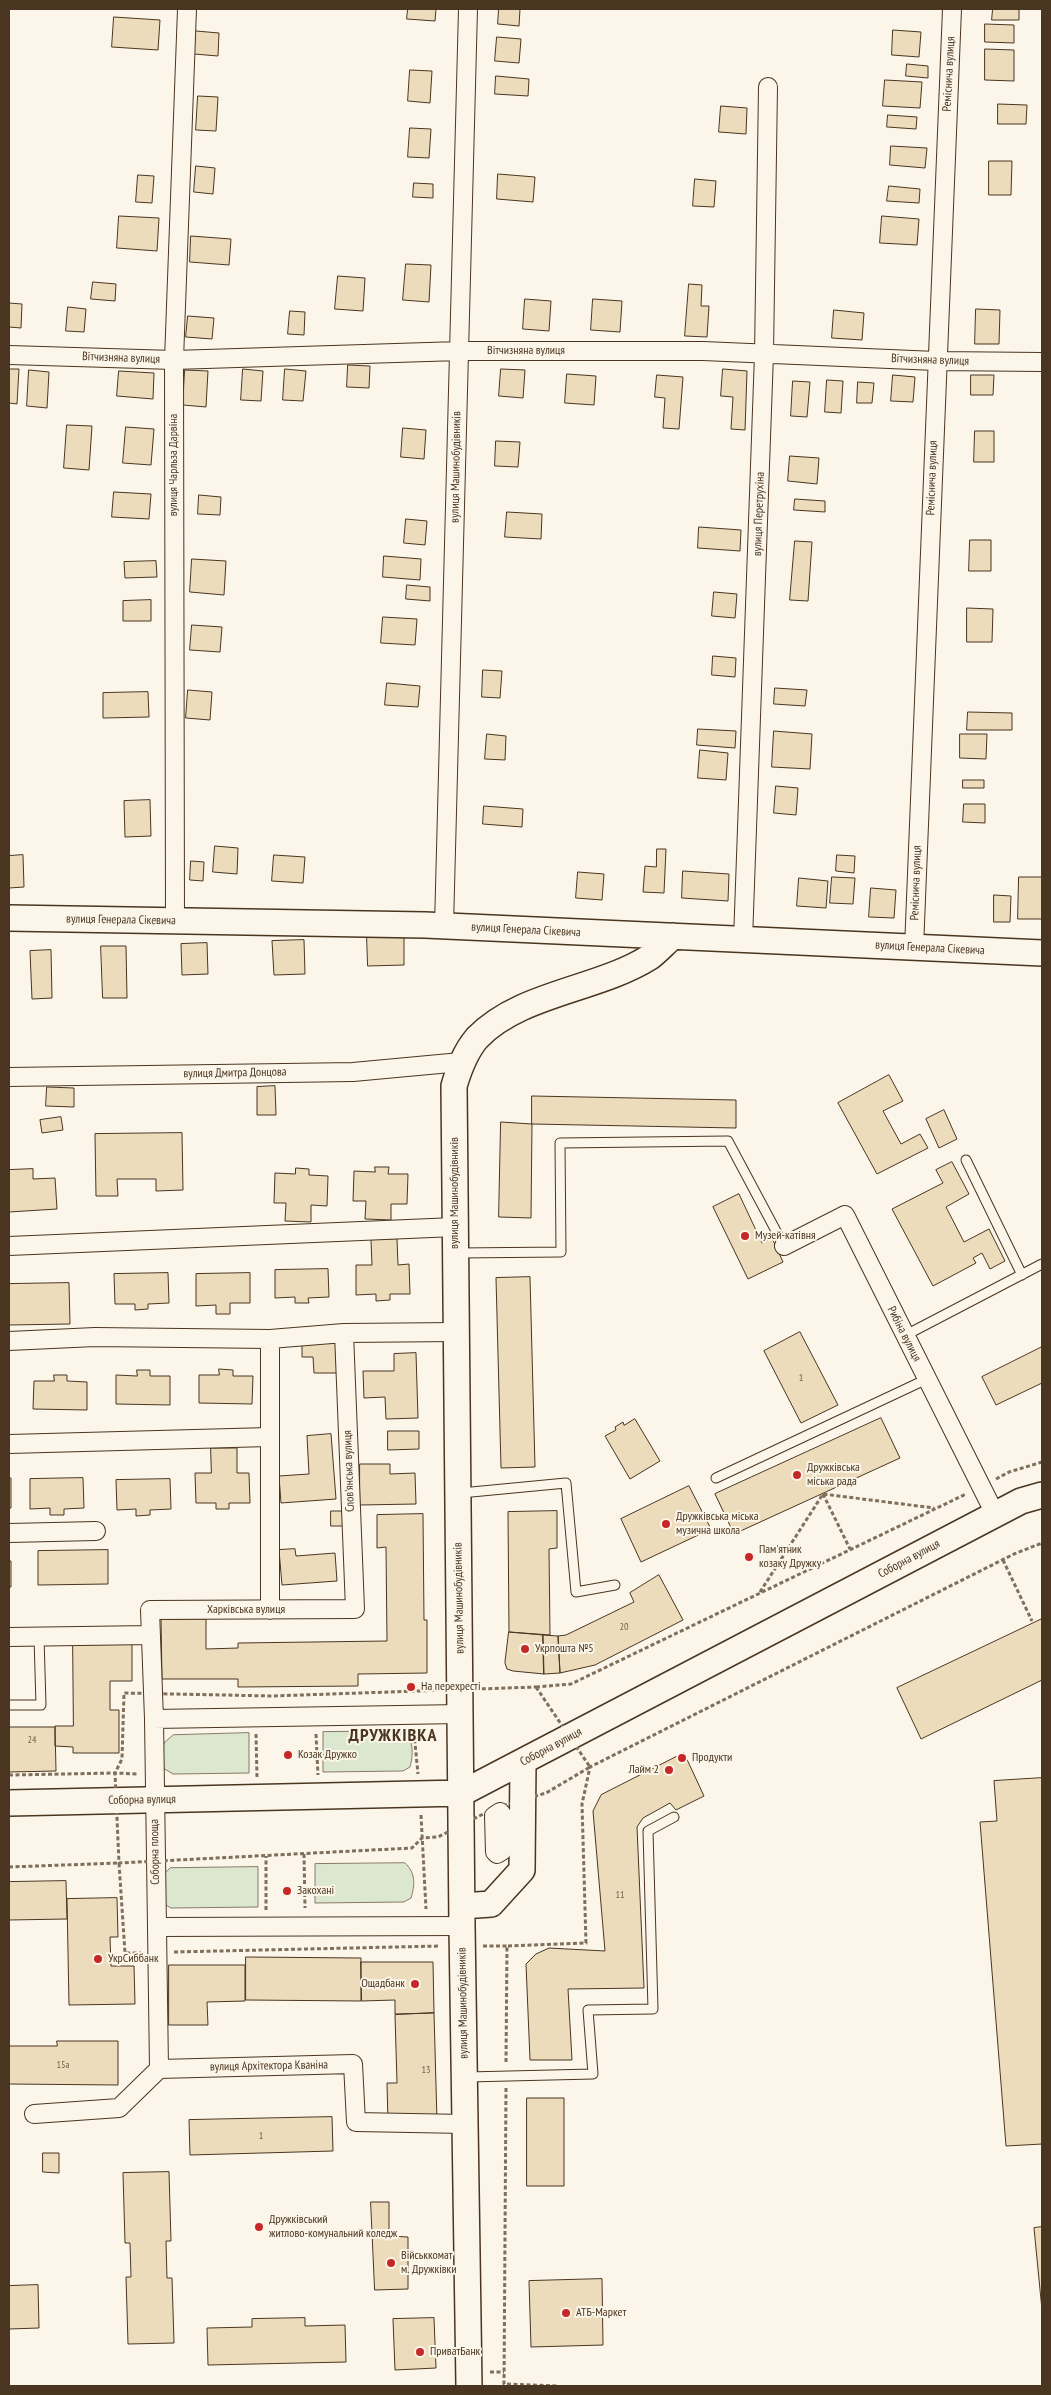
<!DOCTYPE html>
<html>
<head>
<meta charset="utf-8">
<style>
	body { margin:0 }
	#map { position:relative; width:1051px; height:2395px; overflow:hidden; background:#fbf6e9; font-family:"PT Sans Narrow",sans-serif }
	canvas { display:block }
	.frame { position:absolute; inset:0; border:10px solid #4a3520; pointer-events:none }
</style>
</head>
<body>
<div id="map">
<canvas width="1051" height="2395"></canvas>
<div class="frame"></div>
</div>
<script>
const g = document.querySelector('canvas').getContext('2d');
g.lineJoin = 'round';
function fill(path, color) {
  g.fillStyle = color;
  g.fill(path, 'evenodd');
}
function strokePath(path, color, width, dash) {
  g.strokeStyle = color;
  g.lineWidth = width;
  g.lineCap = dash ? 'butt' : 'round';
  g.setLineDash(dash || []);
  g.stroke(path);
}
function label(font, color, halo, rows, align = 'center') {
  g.font = font + ' "PT Sans Narrow",sans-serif';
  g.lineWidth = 4;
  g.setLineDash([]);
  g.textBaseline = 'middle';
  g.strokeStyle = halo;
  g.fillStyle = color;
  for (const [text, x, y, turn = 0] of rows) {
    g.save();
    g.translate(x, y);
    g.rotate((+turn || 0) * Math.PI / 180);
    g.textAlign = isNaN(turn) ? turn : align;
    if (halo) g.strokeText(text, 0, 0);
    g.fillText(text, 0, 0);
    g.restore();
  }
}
const green = new Path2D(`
	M397 1731C414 1732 414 1753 410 1767L403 1771 323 1772V1732Z
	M249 1733V1773L173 1774 163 1768 159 1754 165 1742 173 1735Z
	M405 1863C416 1873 415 1885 411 1898L404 1902 315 1903V1864Z
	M258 1867V1907L171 1908 161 1902 162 1876 170 1868Z`);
const building = new Path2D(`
	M408 9H436L435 21 407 19Z
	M499 9H520L519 26 498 24Z
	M993 9H1019V20H992Z
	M114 17 160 20 158 50 112 47Z
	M985 24 1014 25V43L985 42Z
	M893 30 921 32 919 57 892 55Z
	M196 31 219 33 218 56 194 54Z
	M497 37 521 39 519 63 495 61Z
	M985 49 1014 50V81L985 80Z
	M907 64 928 66V78L906 76Z
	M410 70 432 71 430 103 408 101Z
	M496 76 529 79 528 96 495 94Z
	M885 80 922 82 920 108 883 106Z
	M198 96 218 97 216 131 196 130Z
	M998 104 1027 105 1026 124H998Z
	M721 106 747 108 746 134 719 132Z
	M888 115 917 117 916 129 887 127Z
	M410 128 431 129 429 158 408 157Z
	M891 146 927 148 925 168 890 165Z
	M989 161H1012L1011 195H989Z
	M196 166 215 168 213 194 194 192Z
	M498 174 535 177 533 202 497 199Z
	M138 175 154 176 152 203 136 202Z
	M695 179 716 181 714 207 693 206Z
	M414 183 433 184V198L413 197Z
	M889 186 920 189 919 203 887 201Z
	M119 216 159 218 157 251 117 248Z
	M882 216 919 219 917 245 880 243Z
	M191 236 231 239 229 265 190 262Z
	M406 264 431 265 429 302 403 300Z
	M338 276 365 278 363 311 335 309Z
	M93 282 116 284 115 301 91 299Z
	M689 284 702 285 701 306H709L707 337 685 336Z
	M525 299 551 301 549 331 523 329Z
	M593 299 622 301 620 332 591 330Z
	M9 303 22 304 21 328 9 327Z
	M68 307 86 309 84 332 66 331Z
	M976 309 1000 310 999 344H975Z
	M834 310 864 313 862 340 832 338Z
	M290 311 305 312 304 335 288 334Z
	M188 316 214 318 212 339 186 337Z
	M348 365 370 366 369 388 347 387Z
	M9 369H19L17 404 9 403Z
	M243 369 263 371 261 401 241 400Z
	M285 369 306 371 303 401 283 400Z
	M501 369 525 370 523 398 499 396Z
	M723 369 747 371 745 430 731 429 733 397 721 396Z
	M29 370 49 372 47 408 27 406Z
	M185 370 208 371 206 407 183 405Z
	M119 371 154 373 153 399 117 396Z
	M567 374 596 376 594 405 565 403Z
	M657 375 683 377 679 429 663 428 665 398 655 397Z
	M893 375 915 377 913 402 891 401Z
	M971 375H994L993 395H971Z
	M827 380 843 381 841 413 825 412Z
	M793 381 810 382 807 417 791 416Z
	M858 382 874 383 872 403H857Z
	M67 425 92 426 89 470 64 468Z
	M126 427 154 429 151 465 123 463Z
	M403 428 426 430 424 459 401 457Z
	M975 431H994V462H974Z
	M496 441 520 442 518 467 495 466Z
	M790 456 819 458 817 484 788 481Z
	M114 492 151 494 149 519 112 517Z
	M199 495 221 497 220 515 198 514Z
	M795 499 825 501V512L794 510Z
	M507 512 542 514 541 539 505 537Z
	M406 519 427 521 425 545 404 543Z
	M699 527 741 530 740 551 698 548Z
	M970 540H991V571H969Z
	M795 541 812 542 808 601 790 600Z
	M384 556 421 559 420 580 383 577Z
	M192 559 226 561 224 595 190 592Z
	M156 561 157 577 125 578 124 562Z
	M407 585 430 587V601L406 599Z
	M714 592 737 594 735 618 712 616Z
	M151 600V621H123V601Z
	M967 608 993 609 992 642H967Z
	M383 617 417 619 415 645 381 643Z
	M192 625 222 627 220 652 190 650Z
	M713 656 736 658 735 677 712 675Z
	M483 670 502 671 500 698 482 697Z
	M387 683 420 686 418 707 385 705Z
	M775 688 807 690 805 706 774 704Z
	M188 690 212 692 210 720 186 718Z
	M148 692 149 717 103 718V693Z
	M968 712 1012 713V730H967Z
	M698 729 736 731 735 748 697 745Z
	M774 731 812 734 810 769 772 767Z
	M487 734 506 736 505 760 485 759Z
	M960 734H987L986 759 960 758Z
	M700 750 728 753 726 780 698 778Z
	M963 780H984V788H963Z
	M776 786 798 788 796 815 774 813Z
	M150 800 151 836 125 837 124 801Z
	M964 804H985V823L963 822Z
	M484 806 523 809 522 827 483 824Z
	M215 846 238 848 237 874 213 872Z
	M657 849H666L664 893 643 892 645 866 656 867Z
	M23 855 24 887 9 888V856Z
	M274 855 305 857 303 883 272 881Z
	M837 855 855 856 854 873 836 871Z
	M191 861 204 862 203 881 190 880Z
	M683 871 729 874 728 901 682 898Z
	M578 872 604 874 602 900 576 898Z
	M832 877 855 878 853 904 830 903Z
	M1019 877H1042V919H1018Z
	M799 878 828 881 826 908 797 906Z
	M871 888 896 890 894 918 869 917Z
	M994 895 1011 896 1010 922H994Z
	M367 937H404V965L368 966Z
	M304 940 305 974 274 975 272 941Z
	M207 943 208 974 182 975 181 944Z
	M101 946H126L127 998H103Z
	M51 950 52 998 32 999 30 951Z
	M889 1075 903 1101 883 1111 901 1144 920 1134 928 1148 877 1174 838 1103Z
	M275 1086 276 1115H257V1087Z
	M47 1087 74 1088V1107L46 1106Z
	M532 1096 736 1100V1128L532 1124Z
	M944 1110 957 1139 939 1148 926 1119Z
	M61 1117 63 1130 42 1133 40 1120Z
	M501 1122 532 1124 531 1218 499 1217Z
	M182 1133 183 1190 156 1191V1179H117L118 1196H96L95 1134Z
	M952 1162 969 1194 946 1207 964 1242 989 1229 1005 1261 990 1269 982 1253 973 1258 976 1263 933 1286 892 1209 943 1183 936 1170Z
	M375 1167H389L388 1174H408L407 1204H391V1220L365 1219 366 1201H353L354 1171 375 1172Z
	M296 1168 309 1169V1175L328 1176 327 1206 311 1205V1222L285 1221 286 1203H274L275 1173 295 1174Z
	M33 1169V1179L55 1178 57 1209 9 1212V1170Z
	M739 1194 762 1243 772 1238 783 1262 748 1279 713 1207Z
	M397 1239 398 1265 409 1264 410 1294H390V1300L376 1301V1294L356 1295V1265H372L371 1240Z
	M328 1269 329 1297 308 1298 309 1303H295V1297L275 1298V1270Z
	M168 1273 169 1303 148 1304V1309L135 1310V1304H115L114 1274Z
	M250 1273V1303H230V1314H216V1305L196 1306V1274Z
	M530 1277 535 1467 501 1468 496 1278Z
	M69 1283 70 1324 9 1325V1284Z
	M800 1332 838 1405 801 1423 764 1351Z
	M338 1343 339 1373H314L313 1357H302V1344Z
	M1042 1347V1383L996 1405 982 1377Z
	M416 1353 418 1418 386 1419 385 1397 364 1398 363 1371H394V1354Z
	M219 1369 233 1370V1376H253L252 1404 199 1403V1375H219Z
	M137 1370H150V1376H170V1405L116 1404V1375L137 1376Z
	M54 1375H67V1381L87 1382V1410L33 1409 34 1381H54Z
	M881 1418 900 1458 734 1534 715 1494Z
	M635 1419 660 1461 630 1479 605 1436 616 1430 615 1427 623 1422 624 1425Z
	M388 1431H419V1449L388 1450Z
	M331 1434 336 1499 281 1503 279 1476 309 1474 307 1436Z
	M211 1448H237V1473H249L250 1503H229V1509H216V1503H196L195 1473H211Z
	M360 1464H390V1474L415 1473 416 1504 360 1505Z
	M9 1478H11V1508H9Z
	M83 1478 84 1508 64 1509V1515H50V1508L30 1509V1479Z
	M170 1479 171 1509 150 1510V1515L136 1516V1509L117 1510 116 1480Z
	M689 1486 711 1529 641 1562 621 1519Z
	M331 1511H349V1526H331Z
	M557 1511V1548L549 1549 550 1635 509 1632 508 1512Z
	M423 1514 424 1620H427V1673L358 1674V1686L238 1687V1679H162L161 1619H206V1649L238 1648V1643L387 1641 386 1547 377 1548V1515Z
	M295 1549 296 1556 335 1553 337 1581 282 1585 279 1550Z
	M108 1550V1584L38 1585V1551Z
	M9 1561H11V1587H9Z
	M659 1575 683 1620 595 1665 560 1673 558 1636 566 1635 634 1602 630 1593Z
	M1042 1619V1680L921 1739 897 1688Z
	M509 1632 543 1635 544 1674 513 1671 507 1669 505 1663Z
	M543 1635 558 1636 560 1673 544 1674Z
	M73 1640 132 1641V1681H110V1710H119V1753H73V1747L55 1746V1726H73Z
	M9 1727H55L56 1771 9 1772Z
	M684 1753 704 1796 676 1810 670 1803 643 1818 637 1827 644 1988 568 1989 572 2060H530L526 1964 536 1954 549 1948 605 1951 593 1811 601 1795Z
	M1042 1778V2144L1006 2146 980 1822 997 1821 994 1781Z
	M66 1881 67 1919 9 1920V1882Z
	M117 1898 118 1937H110L111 1966H134L135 2004 69 2005 67 1899Z
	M246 1957 361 1958V2001L246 2000Z
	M361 1962H433L434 2013 395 2014V2000L362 2001Z
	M169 1965H245V2001L207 2002 208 2025H169Z
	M434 2013 437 2121 388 2123 387 2083H397L395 2015Z
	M57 2041H118V2085L9 2084V2046H57Z
	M527 2098H564V2186H527Z
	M332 2117 333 2151 190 2155 189 2120Z
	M43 2153H59V2173L43 2172Z
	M169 2172 171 2241H166L167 2278H172L174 2343 128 2344 126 2277H131L130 2243H125L123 2173Z
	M371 2202H389V2236L408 2237V2289L375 2290Z
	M1042 2227V2310L1034 2228Z
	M602 2279 603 2345 531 2347 529 2281Z
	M38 2285 39 2328 9 2329V2286Z
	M305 2318V2326L345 2325 346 2362 208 2365 207 2328 252 2327V2319Z
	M434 2318 436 2368 395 2370 393 2319Z`);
const path = new Path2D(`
	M996 1479 1009 1472 1042 1462
	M823 1494 850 1549
	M1003 1560 1032 1621
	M760 1592 823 1494 934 1508
	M536 1687 590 1767 546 1793 495 1808 438 1837 422 1838 412 1848 119 1863 115 1773 122 1759 124 1693 272 1696Z
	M536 1687 571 1684 966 1494
	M414 1733 418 1774
	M256 1734 257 1777
	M316 1734 318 1775
	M9 1775 115 1773 138 1774
	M421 1815 426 1909
	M304 1854 305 1908
	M9 1867 119 1863 125 1953H141
	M266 1910V1856
	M483 1946H507
	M174 1952 440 1946
	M506 2062 507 1946 586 1943 582 1804 590 1767 1014 1554 1042 1543
	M506 2088 504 2384 558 2386
	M490 2372H504`);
const lane = new Path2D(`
	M966 1160 1022 1275
	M458 1253 561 1252 560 1143 728 1141 784 1246
	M904 1336 1042 1264
	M716 1478 927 1379
	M461 1493 566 1483 576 1592 615 1585
	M9 1705H41L39 1637
	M467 2077 593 2074 588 2010 653 2009 648 1831 674 1817`);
const street = new Path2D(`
	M9 355 174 360 459 351H703L936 361 1042 362
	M175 921 174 360 187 9
	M444 926 468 9
	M743 940 764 354 768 87
	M914 948 952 9
	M9 1077 353 1072 461 1062
	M9 1246 455 1227
	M784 1246 845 1215 995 1514
	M9 1341 95 1337 270 1339
	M9 1444 269 1437
	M9 1533 96 1531
	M270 1610V1339L344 1333
	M9 1637 151 1635
	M461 1714 154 1719 157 1927 462 1926
	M154 1719 150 1610 355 1609 344 1333 456 1332
	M500 1812 502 1814V1851L497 1854 495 1852 494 1816Z
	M157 1927 159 2069
	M34 2114 119 2108 159 2069 353 2064 356 2122 465 2124`);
const secondary = new Path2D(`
	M9 918 425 925 1042 953
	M9 1803 462 1793 1021 1501 1042 1495
	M462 1906 491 1904 522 1870 523 1762
	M469 2386 462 1926 454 1086C459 1069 465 1052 477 1038 520 993 598 990 650 957 658 951 665 943 673 936`);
const markers = [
	[745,1236,5,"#c62828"],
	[797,1475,5,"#c62828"],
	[666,1524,5,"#c62828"],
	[749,1557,5,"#c62828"],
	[525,1649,5,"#c62828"],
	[411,1687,5,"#c62828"],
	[288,1755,5,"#c62828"],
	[682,1758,5,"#c62828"],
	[669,1770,5,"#c62828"],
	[287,1891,5,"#c62828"],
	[98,1959,5,"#c62828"],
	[415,1984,5,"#c62828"],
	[259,2227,5,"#c62828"],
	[391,2263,5,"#c62828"],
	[566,2313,5,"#c62828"],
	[420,2352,5,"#c62828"]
];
const numberNames = [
	["1",801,1378],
	["20",624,1627],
	["24",32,1740],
	["11",620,1895],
	["15а",63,2065],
	["13",426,2070],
	["1",261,2136]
];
const streetNames = [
	["Реміснича вулиця",949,74,-87],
	["Вітчизняна вулиця",526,351],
	["Вітчизняна вулиця",121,358,2],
	["Вітчизняна вулиця",930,360,2],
	["вулиця Чарльза Дарвіна",174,465,-90],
	["вулиця Машинобудівників",456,467,-89],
	["Реміснича вулиця",932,478,-88],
	["вулиця Перетрухіна",759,514,-88],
	["Реміснича вулиця",916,883,-88],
	["вулиця Генерала Сікевича",121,920,1],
	["вулиця Генерала Сікевича",526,930,3],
	["вулиця Генерала Сікевича",930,948,3],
	["вулиця Дмитра Донцова",235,1073,-1],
	["вулиця Машинобудівників",455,1193,-90],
	["Рибіна вулиця",904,1334,63],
	["Слов'янська вулиця",349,1471,-92],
	["Соборна вулиця",909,1559,-28],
	["вулиця Машинобудівників",459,1598,-91],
	["Харківська вулиця",246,1610],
	["Соборна вулиця",551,1747,-28],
	["Соборна вулиця",142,1800,-1],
	["Соборна площа",155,1852,-91],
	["вулиця Машинобудівників",463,2003,-91],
	["вулиця Архітектора Кваніна",269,2066,-1]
];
const poiNames = [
	["Музей-катівня",755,1236],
	["Дружківська",807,1468],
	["міська рада",807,1482],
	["Дружківська міська",676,1517],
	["музична школа",676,1531],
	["Пам'ятник",759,1550],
	["козаку Дружку",759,1564],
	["Укрпошта №5",535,1649],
	["На перехресті",421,1687],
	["Козак Дружко",298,1755],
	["Продукти",692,1758],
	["Лайм 2",659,1770,"right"],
	["Закохані",297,1891],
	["УкрСиббанк",108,1959],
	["Ощадбанк",405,1984,"right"],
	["Дружківський",269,2220],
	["житлово-комунальний коледж",269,2234],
	["Військкомат",401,2256],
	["м. Дружківки",401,2270],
	["АТБ-Маркет",576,2313],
	["ПриватБанк",430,2352]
];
const districtNames = [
	["ДРУЖКІВКА",393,1736]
];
fill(green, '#dce7d0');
strokePath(green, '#887966', 1);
fill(building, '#ecdcbc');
strokePath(building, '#4a3520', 1);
strokePath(lane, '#4a3520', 11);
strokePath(street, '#4a3520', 20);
strokePath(secondary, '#4a3520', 28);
strokePath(path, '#7f6f5c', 3, [4, 2.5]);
strokePath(lane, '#fbf6e9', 9);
strokePath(street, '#fbf6e9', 18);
strokePath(secondary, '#fbf6e9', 25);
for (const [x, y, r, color] of markers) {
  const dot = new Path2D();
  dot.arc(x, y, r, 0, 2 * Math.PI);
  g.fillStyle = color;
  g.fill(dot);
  strokePath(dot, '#fbf6e9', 2);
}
label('10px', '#725f47', null, numberNames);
label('12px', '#4a3520', '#fbf6e9', streetNames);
label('12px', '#4a3520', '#fbf6e9', poiNames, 'left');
g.letterSpacing = '1px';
label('bold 18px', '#4a3520', '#fbf6e9', districtNames);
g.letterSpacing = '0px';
</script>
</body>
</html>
